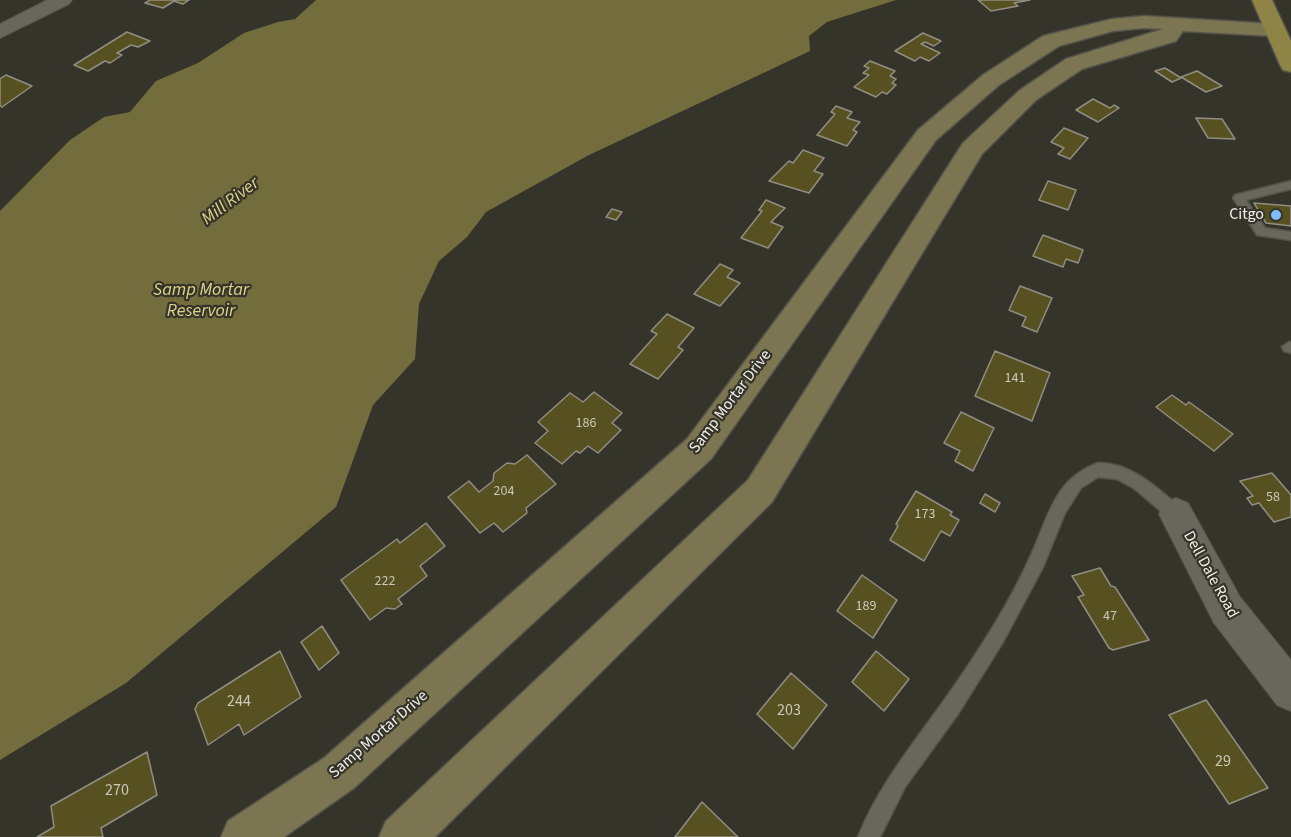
<!DOCTYPE html>
<html>
<head>
<meta charset="utf-8">
<style>
	body { margin:0 }
	canvas { display:block; background:#35342a }
</style>
</head>
<body>
<canvas width="1291" height="837"></canvas>
<script>
const g = document.querySelector('canvas').getContext('2d');
g.lineJoin = 'round';
function fill(path, color) {
  g.fillStyle = color;
  g.fill(path, 'evenodd');
}
function strokePath(path, color, width, dash) {
  g.strokeStyle = color;
  g.lineWidth = width;
  g.lineCap = dash ? 'butt' : 'round';
  g.setLineDash(dash || []);
  g.stroke(path);
}
function label(font, color, halo, rows, align = 'center') {
  g.font = font + ' "Source Sans 3",sans-serif';
  g.lineWidth = 4.5;
  g.setLineDash([]);
  g.textBaseline = 'middle';
  g.strokeStyle = halo;
  g.fillStyle = color;
  for (const [text, x, y, turn = 0] of rows) {
    g.save();
    g.translate(x, y);
    g.rotate((+turn || 0) * Math.PI / 180);
    g.textAlign = isNaN(turn) ? turn : align;
    if (halo) g.strokeText(text, 0, 0);
    g.fillText(text, 0, 0);
    g.restore();
  }
}
const water = new Path2D(`
	M316 0H896L827 22 809 36 810 51 589 155 486 212 467 237 439 261 419 304 415 359 373 405 336 507 126 683 0 760V211L70 140 104 117 130 112 156 81 198 63 244 33 278 22 295 19Z`);
const building = new Path2D(`
	M150 0H189L183 4 174 1 163 8 145 3Z
	M978 0H1030L1014 3 1018 6 991 11Z
	M127 32 150 41 138 47 131 45 117 53 122 55 110 63 105 61 88 71 74 65Z
	M923 33 941 41 934 46 925 42 921 44 940 53 929 61 920 57 915 61 895 51Z
	M870 61 895 71 890 76 896 79 892 83 896 85 887 94 882 92 876 97 854 87 869 75 863 73 869 68 864 66Z
	M1165 68 1181 78 1172 82 1155 71Z
	M1197 71 1222 86 1206 92 1181 77Z
	M6 75 32 86 2 107 0 106V79Z
	M1093 99 1110 108 1114 105 1119 108 1098 122 1076 110Z
	M836 106 852 112 847 118 860 122 853 130 857 132 847 146 817 135 835 114 831 112Z
	M1196 118 1222 119 1235 139 1208 138Z
	M1064 128 1088 138 1070 159 1058 154 1064 148 1051 142Z
	M803 150 824 158 814 171 823 174 809 193 769 181 789 161 793 163Z
	M1048 181 1076 190 1068 210 1039 200Z
	M766 200 785 208 771 222 783 227 768 248 741 238 762 211 759 210Z
	M1254 203 1291 206V226L1266 223Z
	M612 209 622 212 616 220 606 217Z
	M1043 235 1083 250 1078 263 1066 259 1063 267 1033 256Z
	M720 264 733 270 727 277 740 283 720 306 694 294Z
	M1020 286 1052 298 1037 332 1022 326 1026 317 1009 310Z
	M667 314 694 328 678 347 683 350 658 379 630 364 657 334 651 331Z
	M995 351 1050 373 1032 421 975 396Z
	M594 392 622 413 612 423 621 430 598 453 588 446 580 453 576 451 562 464 535 443 548 431 538 422 570 393 583 402Z
	M1172 395 1186 405 1189 402 1233 434 1214 451 1156 407Z
	M961 412 994 428 973 471 955 461 960 451 944 443Z
	M527 455 556 484 526 508 527 513 503 532 494 523 480 533 448 497 469 481 479 492 493 481 494 473 507 463 515 464Z
	M1272 473 1291 495V517L1274 522 1259 503 1252 505 1247 498 1253 496 1240 481Z
	M916 491 952 512 950 515 959 520 950 536 941 531 924 561 890 540 898 526 896 524Z
	M985 494 1000 503 995 512 980 503Z
	M426 523 445 546 420 566 427 576 398 599 402 604 395 609 386 608 370 620 341 580 397 539 400 543Z
	M1100 568 1111 586 1115 587 1149 640 1113 650 1109 648 1078 597 1084 595 1072 576Z
	M862 575 897 600 873 638 837 611Z
	M322 626 339 653 319 670 301 642Z
	M280 651 301 697 244 735 239 724 208 745 195 709 198 703Z
	M876 651 909 679 884 711 852 682Z
	M791 673 827 705 793 749 757 714Z
	M1206 700 1268 788 1229 804 1169 715Z
	M147 752 157 795 101 828 103 837H37L54 827 51 806Z
	M702 802 738 837H675Z`);
const lane = new Path2D(`
	M1291 181V189L1246 200 1265 228 1291 232V240L1257 235 1233 198 1235 195Z
	M1289 342H1291V353L1284 351 1282 347Z
	M1098 463C1133 463 1157 488 1182 509L1184 514 1182 519 1176 521 1170 519 1135 489 1117 479 1098 477 1081 488 1065 513 1043 567 1003 642 958 714 905 787 880 837H858C879 785 913 744 945 699 977 654 1009 605 1031 555 1049 516 1054 479 1098 463Z`);
const street = new Path2D(`
	M47 0H72L69 4 0 38V24Z
	M1176 498 1188 503 1240 597 1291 660V711L1277 705 1214 623 1159 514 1164 503Z`);
const secondary = new Path2D(`
	M1144 16 1274 24 1281 26 1285 30 1281 34 1274 36 1183 31 1176 41 1082 69 1036 100 982 154 772 502 435 837H379L386 821 748 480 963 143 1020 90 1066 59 1163 29 1144 28 1113 31 1059 46 999 85 936 140 711 459 354 788 284 837H221L228 821 324 758 687 439 918 130 983 75 1043 36 1112 19Z`);
const primary = new Path2D(`
	M1252 0H1272L1291 41V72L1283 70 1280 65Z`);
const markers = [
	[1276,215,6,"#81bcfa"]
];
const numberNames = [
	["141",1015,379],
	["186",586,424],
	["204",504,492],
	["58",1273,498],
	["173",925,515],
	["222",385,582],
	["189",866,607],
	["47",1110,617]
];
const poiNames = [
	["Citgo",1264,215]
];
const streetNames = [
	["Samp Mortar Drive",731,402,-53],
	["Dell Dale Road",1210,575,61],
	["Samp Mortar Drive",379,735,-41]
];
const nearNumbernames = [
	["244",239,702],
	["203",789,711],
	["29",1223,762],
	["270",117,791]
];
const waterNames = [
	["Mill River",231,202,-37],
	["Samp Mortar",201,291],
	["Reservoir",201,312]
];
fill(water, '#736c3d');
fill(building, '#575021');
strokePath(building, '#908e83', 1.5);
strokePath(lane, '#54534a', 3);
strokePath(street, '#54534a', 2);
strokePath(secondary, '#54534a', 3);
strokePath(primary, '#54534a', 3);
fill(lane, '#69675c');
fill(street, '#69675c');
fill(secondary, '#7b7551');
fill(primary, '#8e8446');
for (const [x, y, r, color] of markers) {
  const dot = new Path2D();
  dot.arc(x, y, r, 0, 2 * Math.PI);
  g.fillStyle = color;
  g.fill(dot);
  strokePath(dot, '#35342a', 2);
}
label('14px', '#cbc9b8', null, numberNames);
label('16px', '#f2f1eb', '#35342a', poiNames, 'right');
label('16px', '#f2f1eb', '#35342a', streetNames);
label('16px', '#cbc9b8', null, nearNumbernames);
label('italic 18px', '#e0d489', '#35342a', waterNames);
</script>
</body>
</html>
